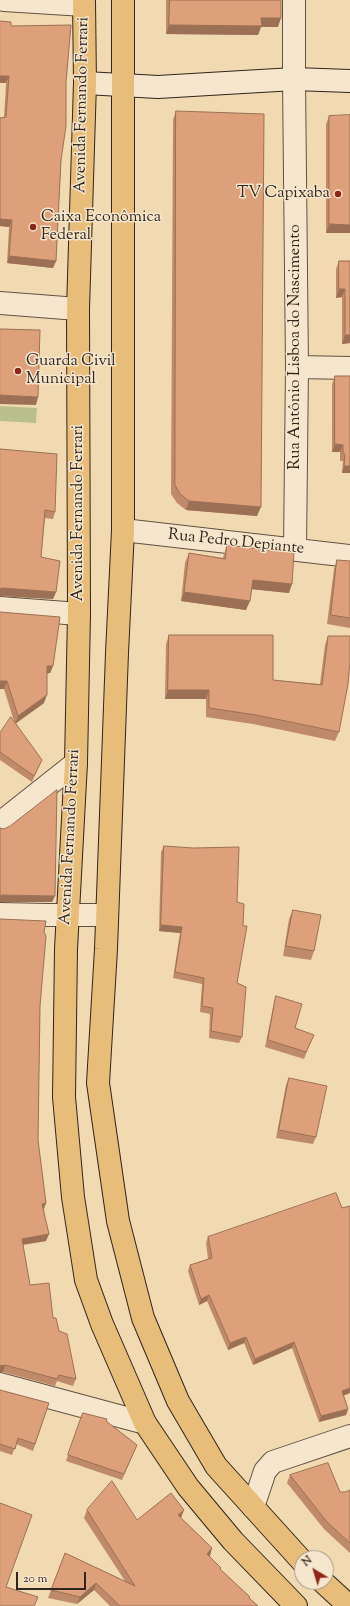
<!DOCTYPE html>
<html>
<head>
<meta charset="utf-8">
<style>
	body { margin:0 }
	#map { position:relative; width:350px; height:1606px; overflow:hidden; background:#f1d9b2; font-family:"Sorts Mill Goudy",serif }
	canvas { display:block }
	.north { position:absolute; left:294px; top:1550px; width:40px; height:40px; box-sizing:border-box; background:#f6e6cd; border:1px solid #a69987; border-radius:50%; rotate:322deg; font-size:11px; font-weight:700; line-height:16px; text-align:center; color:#2f251d }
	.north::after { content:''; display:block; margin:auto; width:14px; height:18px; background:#8f2418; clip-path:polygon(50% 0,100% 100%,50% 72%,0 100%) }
	.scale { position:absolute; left:16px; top:1572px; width:70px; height:18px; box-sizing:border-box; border:2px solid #2f251d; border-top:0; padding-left:5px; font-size:12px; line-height:14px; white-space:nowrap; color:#2f251d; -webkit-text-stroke:3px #f6e6cd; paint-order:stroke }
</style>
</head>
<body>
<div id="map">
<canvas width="350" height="1606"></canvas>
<div class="north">N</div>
<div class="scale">20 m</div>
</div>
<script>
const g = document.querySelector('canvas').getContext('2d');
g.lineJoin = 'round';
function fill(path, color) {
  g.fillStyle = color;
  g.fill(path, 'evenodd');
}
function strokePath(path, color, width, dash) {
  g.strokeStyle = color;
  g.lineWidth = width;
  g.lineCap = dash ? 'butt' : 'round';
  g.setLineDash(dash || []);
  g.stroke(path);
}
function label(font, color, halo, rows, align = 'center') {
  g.font = font + ' "Sorts Mill Goudy",serif';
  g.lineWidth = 3;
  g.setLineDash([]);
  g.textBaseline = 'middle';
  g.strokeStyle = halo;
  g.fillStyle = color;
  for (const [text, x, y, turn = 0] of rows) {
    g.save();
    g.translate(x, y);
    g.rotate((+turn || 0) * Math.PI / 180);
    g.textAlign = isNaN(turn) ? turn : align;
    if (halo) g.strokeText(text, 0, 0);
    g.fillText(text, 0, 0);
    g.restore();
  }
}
const green = new Path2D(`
	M0 406 37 408 36 423 0 421Z`);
const street = new Path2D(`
	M4 0 84 5
	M294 0V79L297 367 295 549
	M0 303 78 309
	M297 367 350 368
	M123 530 350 556
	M0 608 79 614
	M0 823 76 763
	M0 914 47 915H107
	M0 1384 145 1423
	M253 1507 265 1471 273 1462 350 1436`);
const secondary = new Path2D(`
	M85 83 158 87 294 79 350 81`);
const primary = new Path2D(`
	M84 0 85 83 78 309 79 614 76 763 66 949 64 1097 73 1197 86 1280 102 1324 145 1423 188 1487 233 1541 296 1606
	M123 0V530L117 653 106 949 98 1083 118 1221 143 1318 178 1401 216 1466 302 1561
	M323 1582 349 1606`);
const wall = new Path2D(`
	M166 0H281L278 27H261L258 35 166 34Z
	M11 26 66 82 61 160 56 261 53 268 7 263 9 227 0 226V118L4 117 6 83Z
	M176 111 257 516 186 510 177 503 171 494 173 120Z
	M329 116 350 233H326V124Z
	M339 261H350V343L342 344V297L336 298V269Z
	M335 376H350V473H342L343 461H340V452H332V384Z
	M0 449 55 512 53 519 45 518 41 557 56 592 53 599 0 596Z
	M227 545 289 593 252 589 246 610 181 601 185 563 189 553 223 558 224 554Z
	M337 560 350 561V628L327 624 334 569Z
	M0 612 53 666 50 673H47L44 703 16 723 39 766 32 782 0 760V733L14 721 4 689Z
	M169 635 273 680 320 684 325 645 328 636 339 732 335 741 253 724 206 717V699H165L166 644Z
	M164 846 237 902V983L242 1037 239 1043 209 1038 210 1014 200 1012 202 984 173 978 180 933 159 931 161 852Z
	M293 910 314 951 311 960 283 956 289 919Z
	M44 932 40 1006 38 1140 46 1203 44 1209 46 1241 23 1245 30 1285 53 1318 59 1331 76 1379 73 1386 57 1381 55 1386 3 1372Z
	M276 996 295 1028 311 1041 304 1059 265 1047 274 1003Z
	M289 1078 316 1137 313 1144 276 1138 286 1085Z
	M350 1206V1393L343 1396 348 1409 346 1415 319 1422 292 1348 253 1365 244 1343 228 1350 207 1301 199 1305 188 1271 190 1265 208 1259 206 1243 208 1237 342 1208Z
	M0 1390 49 1403 33 1451 16 1444 12 1455 0 1451Z
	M83 1413 106 1421 137 1445 122 1480 66 1461Z
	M290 1475 340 1492H345L350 1490V1553L324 1529 287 1483Z
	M87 1510 137 1520 181 1518 212 1548 209 1556 221 1570 250 1597 249 1598 258 1606H110L94 1590 77 1604 48 1598 65 1553 125 1581 84 1518Z`);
const shadedWall = new Path2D(`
	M261 18H281L278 27H261L258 35 166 34 169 25Z
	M0 76H9L6 83H0Z
	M0 219 12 220 9 227 0 226Z
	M329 224 350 225V233H326Z
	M9 256 56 261 53 268 7 263Z
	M339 289H345L342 297 336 298Z
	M345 335H350V343L342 344Z
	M0 395 38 397 36 405 0 404Z
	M335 444 343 445 340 452H332Z
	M344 466H350V473H342Z
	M189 501 261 507 257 516 186 510Z
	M253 580 292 584 289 593 250 589Z
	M3 588 56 592 53 599 0 596V589Z
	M184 592 250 601 246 610 181 601Z
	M47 666H53L50 673 45 674Z
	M0 681H7L4 689H0Z
	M168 690H209L206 699H165Z
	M47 695 44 703 15 724 18 716Z
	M2 895 55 896 52 902H0V896Z
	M161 925 182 927 180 933 159 931Z
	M46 1203 43 1210 42 1204Z
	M49 1234 46 1241 20 1245 22 1239Z
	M209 1295 207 1301 199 1305 201 1299Z
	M246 1337 244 1343 228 1350 230 1343Z
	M294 1342 292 1348 253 1365 255 1359Z
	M5 1365 3 1372H0V1366Z
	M350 1388V1393L339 1397 342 1391Z
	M348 1409 346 1415 319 1422 321 1416Z
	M184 1510 181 1518 175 1522 178 1515Z
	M212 1548 210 1556 204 1561 207 1554Z
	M96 1583 94 1590 77 1604 80 1597Z`);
const building = new Path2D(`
	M170 0H281V18H261L262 26 169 25Z
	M0 21 11 22V26L71 25 66 82V126L61 160 56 261 9 256 12 220 0 219V118L6 117 9 76H0Z
	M176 111 264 114 261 507 189 501 180 494 175 485Z
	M350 115V225L329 224V116Z
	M339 261H350V335H345V289H339Z
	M0 329 40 330 38 397 0 395Z
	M335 376H350V466H344L345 454 343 453V445L335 444Z
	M0 449 57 454 55 512 45 510 41 557 60 561 56 592 3 588 0 589Z
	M227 545 294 553 292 584 253 580 250 601 184 592 189 553 225 559Z
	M337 560 350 561V618L331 615Z
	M0 612 60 617 53 666H47V695L18 716 7 681H0Z
	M169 635H273V680L322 685 328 636H350V662L348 684 339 732 256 715 209 708V690H168Z
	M11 717 42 760 34 776 0 752V733Z
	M57 790 55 896 2 895 0 896V828L4 829 10 826Z
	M164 846 193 848 239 847 237 902 244 904 243 926H247L237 983 246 987 242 1037 211 1031 213 1008 202 1006 204 978 175 972 182 927 161 925Z
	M293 910 321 915 314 951 286 946Z
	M0 919 46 921 44 932 46 936 40 1006 38 1140 46 1203 42 1204 49 1234 22 1239 30 1285 49 1283 53 1318H56L59 1331 67 1334 76 1379 59 1375 57 1379 5 1365 0 1366Z
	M276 996 302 1004 295 1028 314 1035 306 1052 268 1040Z
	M289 1078 327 1086 316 1137 279 1130Z
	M336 1193 342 1208 350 1206V1388L342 1391 348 1409 321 1416 294 1342 255 1359 246 1337 230 1343 209 1295 201 1299 190 1265 212 1258 208 1237Z
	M0 1390 49 1403 35 1444 18 1438 15 1449 0 1444Z
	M83 1413 107 1419 106 1421 137 1445 124 1474 68 1455Z
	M328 1463 340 1492H345L350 1490V1543L327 1522 290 1475Z
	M112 1481 137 1520 171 1493 184 1510 178 1515 212 1548 207 1554 221 1568 220 1569 250 1597 249 1598 258 1606H120L96 1583 80 1597 51 1590 65 1553 135 1586 87 1510Z
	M0 1503 32 1515 6 1587 38 1597 34 1606H0Z`);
const markers = [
	[338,194,4,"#8f2418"],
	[33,227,4,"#8f2418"],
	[18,371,4,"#8f2418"]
];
const streetNames = [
	["Avenida Fernando Ferrari",83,105,-89],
	["Rua Antônio Lisboa do Nascimento",296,347,-90],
	["Avenida Fernando Ferrari",79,513,-90],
	["Rua Pedro Depiante",236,543,6],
	["Avenida Fernando Ferrari",71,837,-87]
];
const poiNames = [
	["TV Capixaba",330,194,"right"],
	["Caixa Econômica",41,218],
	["Federal",41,236],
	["Guarda Civil",26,362],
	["Municipal",26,380]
];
fill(green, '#b9bf8d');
strokePath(street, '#605242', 24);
strokePath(secondary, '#2f251d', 24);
strokePath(primary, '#2f251d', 24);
strokePath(street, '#f6e6cd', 22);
strokePath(secondary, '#f6e6cd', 22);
strokePath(primary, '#e8bc79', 22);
fill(wall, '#bf8a69');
fill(shadedWall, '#9b7055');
fill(building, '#dea07a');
strokePath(building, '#9b7055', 1);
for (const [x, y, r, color] of markers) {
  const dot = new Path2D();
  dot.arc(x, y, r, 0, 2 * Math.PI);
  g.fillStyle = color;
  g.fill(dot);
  strokePath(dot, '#f6e6cd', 1.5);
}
label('16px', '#2f251d', '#f6e6cd', streetNames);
label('16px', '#2f251d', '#f6e6cd', poiNames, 'left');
</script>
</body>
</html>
